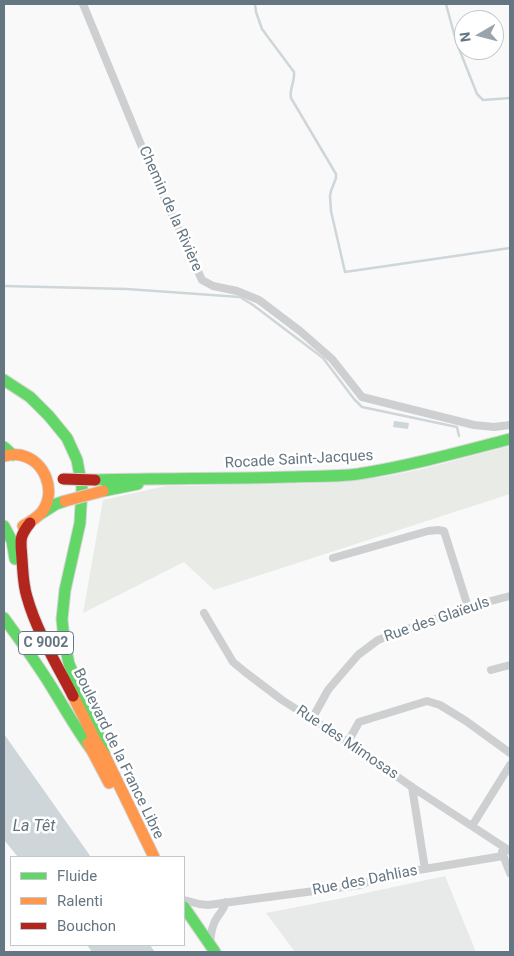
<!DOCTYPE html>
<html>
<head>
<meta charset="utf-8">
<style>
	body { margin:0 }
	#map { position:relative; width:514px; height:956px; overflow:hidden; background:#f9f9f9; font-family:Roboto,sans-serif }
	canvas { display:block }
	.frame { position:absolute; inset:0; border:5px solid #657683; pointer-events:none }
	.legend { position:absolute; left:10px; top:856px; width:175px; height:90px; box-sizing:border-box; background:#fff; border:1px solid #c1c8cd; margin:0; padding:6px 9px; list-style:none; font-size:15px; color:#657683 }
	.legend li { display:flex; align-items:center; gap:10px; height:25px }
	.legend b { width:25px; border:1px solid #c1c8cd }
	.north { position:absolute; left:454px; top:10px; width:50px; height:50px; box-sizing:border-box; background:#fff; border:1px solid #c1c8cd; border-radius:50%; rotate:262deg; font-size:14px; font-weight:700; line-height:20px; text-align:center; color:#657683 }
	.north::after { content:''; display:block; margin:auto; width:18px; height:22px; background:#99a4ac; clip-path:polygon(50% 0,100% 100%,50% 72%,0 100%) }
</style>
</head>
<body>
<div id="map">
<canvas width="514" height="956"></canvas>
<div class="frame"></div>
<ul class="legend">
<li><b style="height:6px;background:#63d668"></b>Fluide</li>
<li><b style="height:6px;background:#ff974d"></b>Ralenti</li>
<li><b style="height:6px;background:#b3261e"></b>Bouchon</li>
</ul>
<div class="north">N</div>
</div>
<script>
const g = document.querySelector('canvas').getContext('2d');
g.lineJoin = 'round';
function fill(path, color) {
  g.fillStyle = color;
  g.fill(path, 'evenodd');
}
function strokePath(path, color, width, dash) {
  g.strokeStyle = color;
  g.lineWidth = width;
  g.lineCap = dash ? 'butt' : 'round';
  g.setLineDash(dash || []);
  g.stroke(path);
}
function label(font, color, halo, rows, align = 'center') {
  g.font = font + ' Roboto,sans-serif';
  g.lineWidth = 5;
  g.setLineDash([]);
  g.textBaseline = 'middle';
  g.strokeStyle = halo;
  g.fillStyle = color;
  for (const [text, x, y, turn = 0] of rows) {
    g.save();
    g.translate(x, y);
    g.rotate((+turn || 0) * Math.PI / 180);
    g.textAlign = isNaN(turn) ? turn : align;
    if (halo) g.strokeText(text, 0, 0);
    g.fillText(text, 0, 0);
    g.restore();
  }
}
const built = new Path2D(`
	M445 876 476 952H295L266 913 338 899Z`);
const green = new Path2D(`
	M510 446V494L214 590 184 562 83 613 103 500 166 486 328 483 383 477 423 469Z`);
const water = new Path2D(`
	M394 421 409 423 408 429 393 427Z
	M4 734 91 857H18L4 840Z
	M87 945H150L155 952H92Z`);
const stream = new Path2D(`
	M255 4 256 12 262 29 294 72C295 82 289 89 291 98L336 174V178L331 191 330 196 331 211 345 272 510 248
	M446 4 456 41 477 94 483 100 510 98
	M4 286 127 289 240 297 253 305 323 358 354 399 362 407 457 427 459 436`);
const street = new Path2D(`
	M83 4 151 169 202 280 213 286 237 291 259 300 300 331 332 359 362 397 474 425 494 427 510 425
	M333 558 428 531 438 530 444 531 468 607
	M204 613 233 662 245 672 282 700 348 742 412 787 510 851
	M491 670 510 665
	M312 719 328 690 339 677 358 655 378 640 468 607 510 596
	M348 742 359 722 427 701 440 705 466 721 510 753
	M412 787 425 869
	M472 826 510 765
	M502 852 510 873
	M184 900 199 904 208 905 360 885 382 876 503 856
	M210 943C211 934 212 924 218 916 222 911 224 909 226 902`);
const fast = new Path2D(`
	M4 380 30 397 49 416 67 438 77 460 82 487 80 523 65 590 62 619 64 640 69 664 95 724 105 756
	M4 447 13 455
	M95 480C160 478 224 479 289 477 312 476 335 477 358 474 409 466 460 452 510 439
	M103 491 138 484
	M42 513 56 504 65 501
	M4 526 12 541 15 559
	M4 618C20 640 36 662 51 686 64 707 76 729 91 749
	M184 907 215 952`);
const slow = new Path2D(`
	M4 456C9 455 15 454 20 455 45 460 57 491 42 512 37 518 30 522 23 526
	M73 696 96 742 105 756 154 857
	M88 743 109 783`);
const jam = new Path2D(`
	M30 523C18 538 21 541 22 559 23 572 23 585 27 597 36 630 57 665 73 696`);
const slowBridge = new Path2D(`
	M65 501 103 491`);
const jamBridge = new Path2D(`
	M63 479 95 480`);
const shields = [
	[46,643,55]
];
const shieldNames = [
	["C 9002",46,643]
];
const streetNames = [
	["Chemin de la Rivière",170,209,66],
	["Rocade Saint-Jacques",299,460,-3],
	["Rue des Glaïeuls",437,620,-19],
	["Rue des Mimosas",347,743,34],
	["Boulevard de la France Libre",118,754,64],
	["Rue des Dahlias",365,881,-11]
];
const waterNames = [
	["La Têt",34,827]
];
fill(built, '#e8e9e9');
fill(green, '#e8ebe6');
fill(water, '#ced6d9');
strokePath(stream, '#ced6d9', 2.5);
strokePath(fast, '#d5d6d7', 13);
strokePath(slow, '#d5d6d7', 13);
strokePath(jam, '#d5d6d7', 13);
strokePath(street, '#cecfd0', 8);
strokePath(fast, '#63d668', 11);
strokePath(slow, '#ff974d', 11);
strokePath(jam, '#b3261e', 11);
strokePath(slowBridge, '#d5d6d7', 13, []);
strokePath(jamBridge, '#d5d6d7', 13, []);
strokePath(slowBridge, '#ff974d', 11);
strokePath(jamBridge, '#b3261e', 11);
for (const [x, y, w] of shields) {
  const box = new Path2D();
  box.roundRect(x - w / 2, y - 11.5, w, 23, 4);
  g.fillStyle = '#fff';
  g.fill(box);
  strokePath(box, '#657683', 1);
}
label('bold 14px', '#657683', null, shieldNames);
label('15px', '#657683', '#fff', streetNames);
label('italic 16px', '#60757c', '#fff', waterNames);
</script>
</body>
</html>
